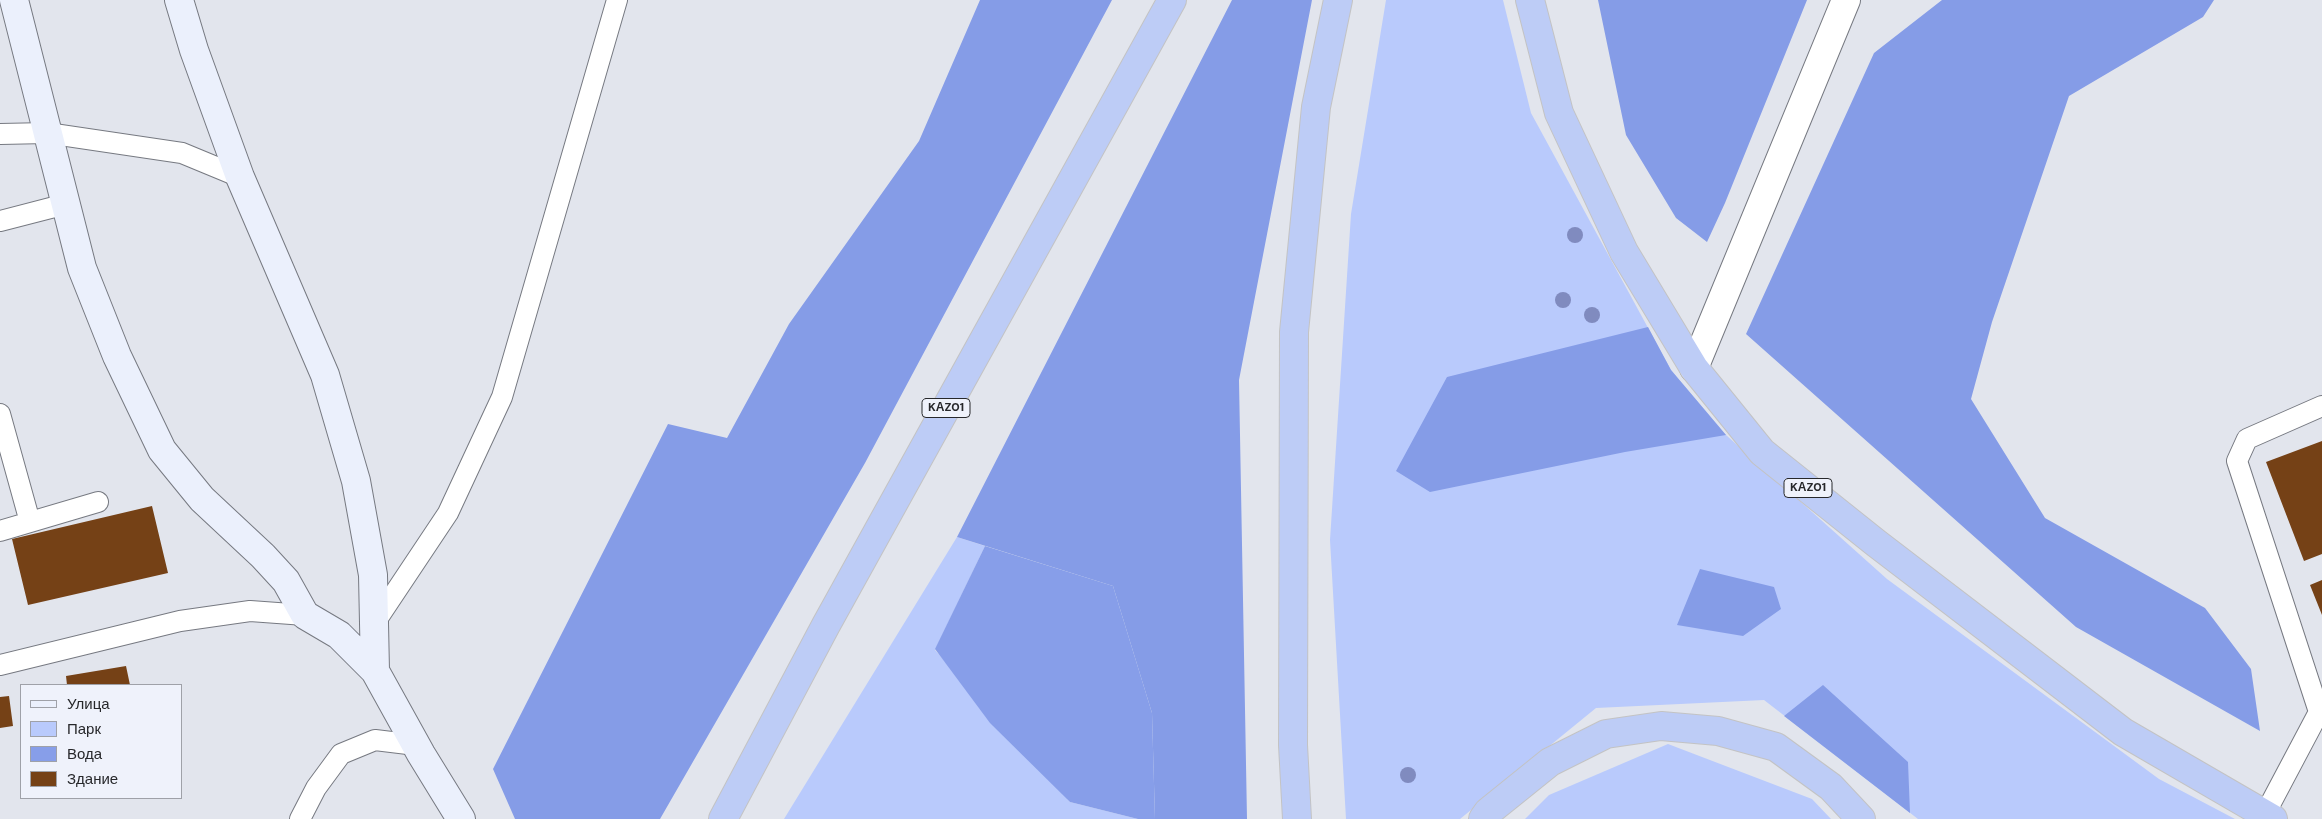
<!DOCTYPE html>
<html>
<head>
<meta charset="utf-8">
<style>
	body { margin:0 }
	#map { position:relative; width:2322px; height:819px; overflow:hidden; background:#e2e5ed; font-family:"DM Sans",sans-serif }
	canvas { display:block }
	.legend { position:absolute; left:20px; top:684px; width:162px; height:115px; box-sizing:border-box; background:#eff2fb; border:1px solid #9fa1a8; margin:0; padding:6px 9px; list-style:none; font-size:15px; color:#27282b }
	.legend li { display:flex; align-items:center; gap:10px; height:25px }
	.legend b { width:25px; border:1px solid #9fa1a8 }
</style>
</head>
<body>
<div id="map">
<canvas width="2322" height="819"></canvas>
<ul class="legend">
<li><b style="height:6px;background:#ebf0fc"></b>Улица</li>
<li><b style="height:14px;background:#b9cafc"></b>Парк</li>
<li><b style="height:14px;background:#879ee9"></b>Вода</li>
<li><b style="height:14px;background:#754116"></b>Здание</li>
</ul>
</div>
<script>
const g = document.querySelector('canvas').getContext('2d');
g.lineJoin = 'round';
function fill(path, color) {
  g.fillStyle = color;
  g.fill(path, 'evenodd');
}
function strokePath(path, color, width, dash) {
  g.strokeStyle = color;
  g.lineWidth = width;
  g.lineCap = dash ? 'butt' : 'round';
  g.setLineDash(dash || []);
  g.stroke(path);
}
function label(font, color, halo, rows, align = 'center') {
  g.font = font + ' "DM Sans",sans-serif';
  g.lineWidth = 5;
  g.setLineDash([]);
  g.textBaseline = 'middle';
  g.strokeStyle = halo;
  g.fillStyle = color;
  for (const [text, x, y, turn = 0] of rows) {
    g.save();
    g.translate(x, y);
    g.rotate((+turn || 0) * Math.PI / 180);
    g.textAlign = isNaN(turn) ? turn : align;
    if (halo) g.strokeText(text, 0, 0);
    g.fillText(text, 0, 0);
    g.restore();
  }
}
const green = new Path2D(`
	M1386 0H1503L1531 113 1671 370 1726 435 1887 579 2159 779 2235 819H1918L1764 700 1596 708 1460 819H1346L1330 540 1351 214Z
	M957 537 985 546 935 650 1070 802 1138 819H784Z
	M1668 744 1812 799 1831 819H1525L1549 795Z`);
const forest = new Path2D(`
	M980 0H1112L865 463 660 819H515L493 769 668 424 727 438 789 324 919 141Z
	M1232 0H1312L1239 380 1247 819H1155L1152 713 1113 586 957 537Z
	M1598 0H1807L1725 203 1707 242 1676 218 1626 135Z
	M1942 0H2214L2203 17 2069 96 1992 322 1971 399 2045 518 2205 608 2251 669 2260 731 2076 627 1746 334 1874 53Z
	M1648 327 1671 370 1726 435 1625 452 1430 492 1396 471 1447 377Z
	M1700 569 1774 587 1781 609 1743 636 1677 625Z
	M1823 685 1908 762 1910 813 1784 716Z`);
const water = new Path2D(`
	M985 546 1113 586 1152 713 1155 819H1138L1070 802 990 723 935 649Z`);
const building = new Path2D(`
	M2322 441V554L2304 561 2266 462Z
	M152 506 168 573 28 605 12 539Z
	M2322 580V615L2310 585Z
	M126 666 130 685H67L66 676Z
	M9 696 13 726 0 728V697Z`);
const lane = new Path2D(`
	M0 134 47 133 182 153 240 177
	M0 221 66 204
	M0 414 30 522
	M0 531 98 502
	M374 624 448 513 502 397 617 0
	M0 665 180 621 250 611 305 615
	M2265 814 2319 712 2237 461 2247 439 2322 406
	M300 819 316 788 341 754 375 740 416 745`);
const street = new Path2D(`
	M1694 368 1846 0`);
const secondary = new Path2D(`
	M14 0 82 268 117 356 162 450 202 499 263 556 286 581 305 615 339 635 375 671 421 754 461 819
	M179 0 194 50 240 177 325 375 356 481 373 575 375 671`);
const highway = new Path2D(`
	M1530 0 1559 113 1624 252 1694 368 1762 452 1876 543 2123 732 2273 819
	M723 819 826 625 1172 0
	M1297 819 1293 745 1294 332 1316 107 1338 0
	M1483 819 1488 812 1550 762 1606 734 1661 726 1718 731 1776 747 1831 787 1861 819`);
const trees = [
	[1575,235],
	[1563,300],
	[1592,315],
	[1408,775]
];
const shields = [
	[946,408,48],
	[1808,488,48]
];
const shieldNames = [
	["KАZ01",946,408],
	["KАZ01",1808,488]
];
fill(green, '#b9cafc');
fill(forest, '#859ce7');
fill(water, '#879ee9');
fill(building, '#754116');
strokePath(lane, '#767981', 22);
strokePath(street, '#767981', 30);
strokePath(secondary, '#767981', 30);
strokePath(highway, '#c3c3c4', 30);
strokePath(lane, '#fff', 20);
strokePath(street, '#fff', 28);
strokePath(secondary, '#ebf0fc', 28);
strokePath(highway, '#bdccf6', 28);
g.fillStyle = '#808bbf';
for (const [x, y] of trees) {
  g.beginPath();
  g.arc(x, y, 8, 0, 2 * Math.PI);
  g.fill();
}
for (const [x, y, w] of shields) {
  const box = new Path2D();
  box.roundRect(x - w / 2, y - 9.5, w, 19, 4);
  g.fillStyle = '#eff2fb';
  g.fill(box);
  strokePath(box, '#27282b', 1);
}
label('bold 12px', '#27282b', null, shieldNames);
</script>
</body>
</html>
